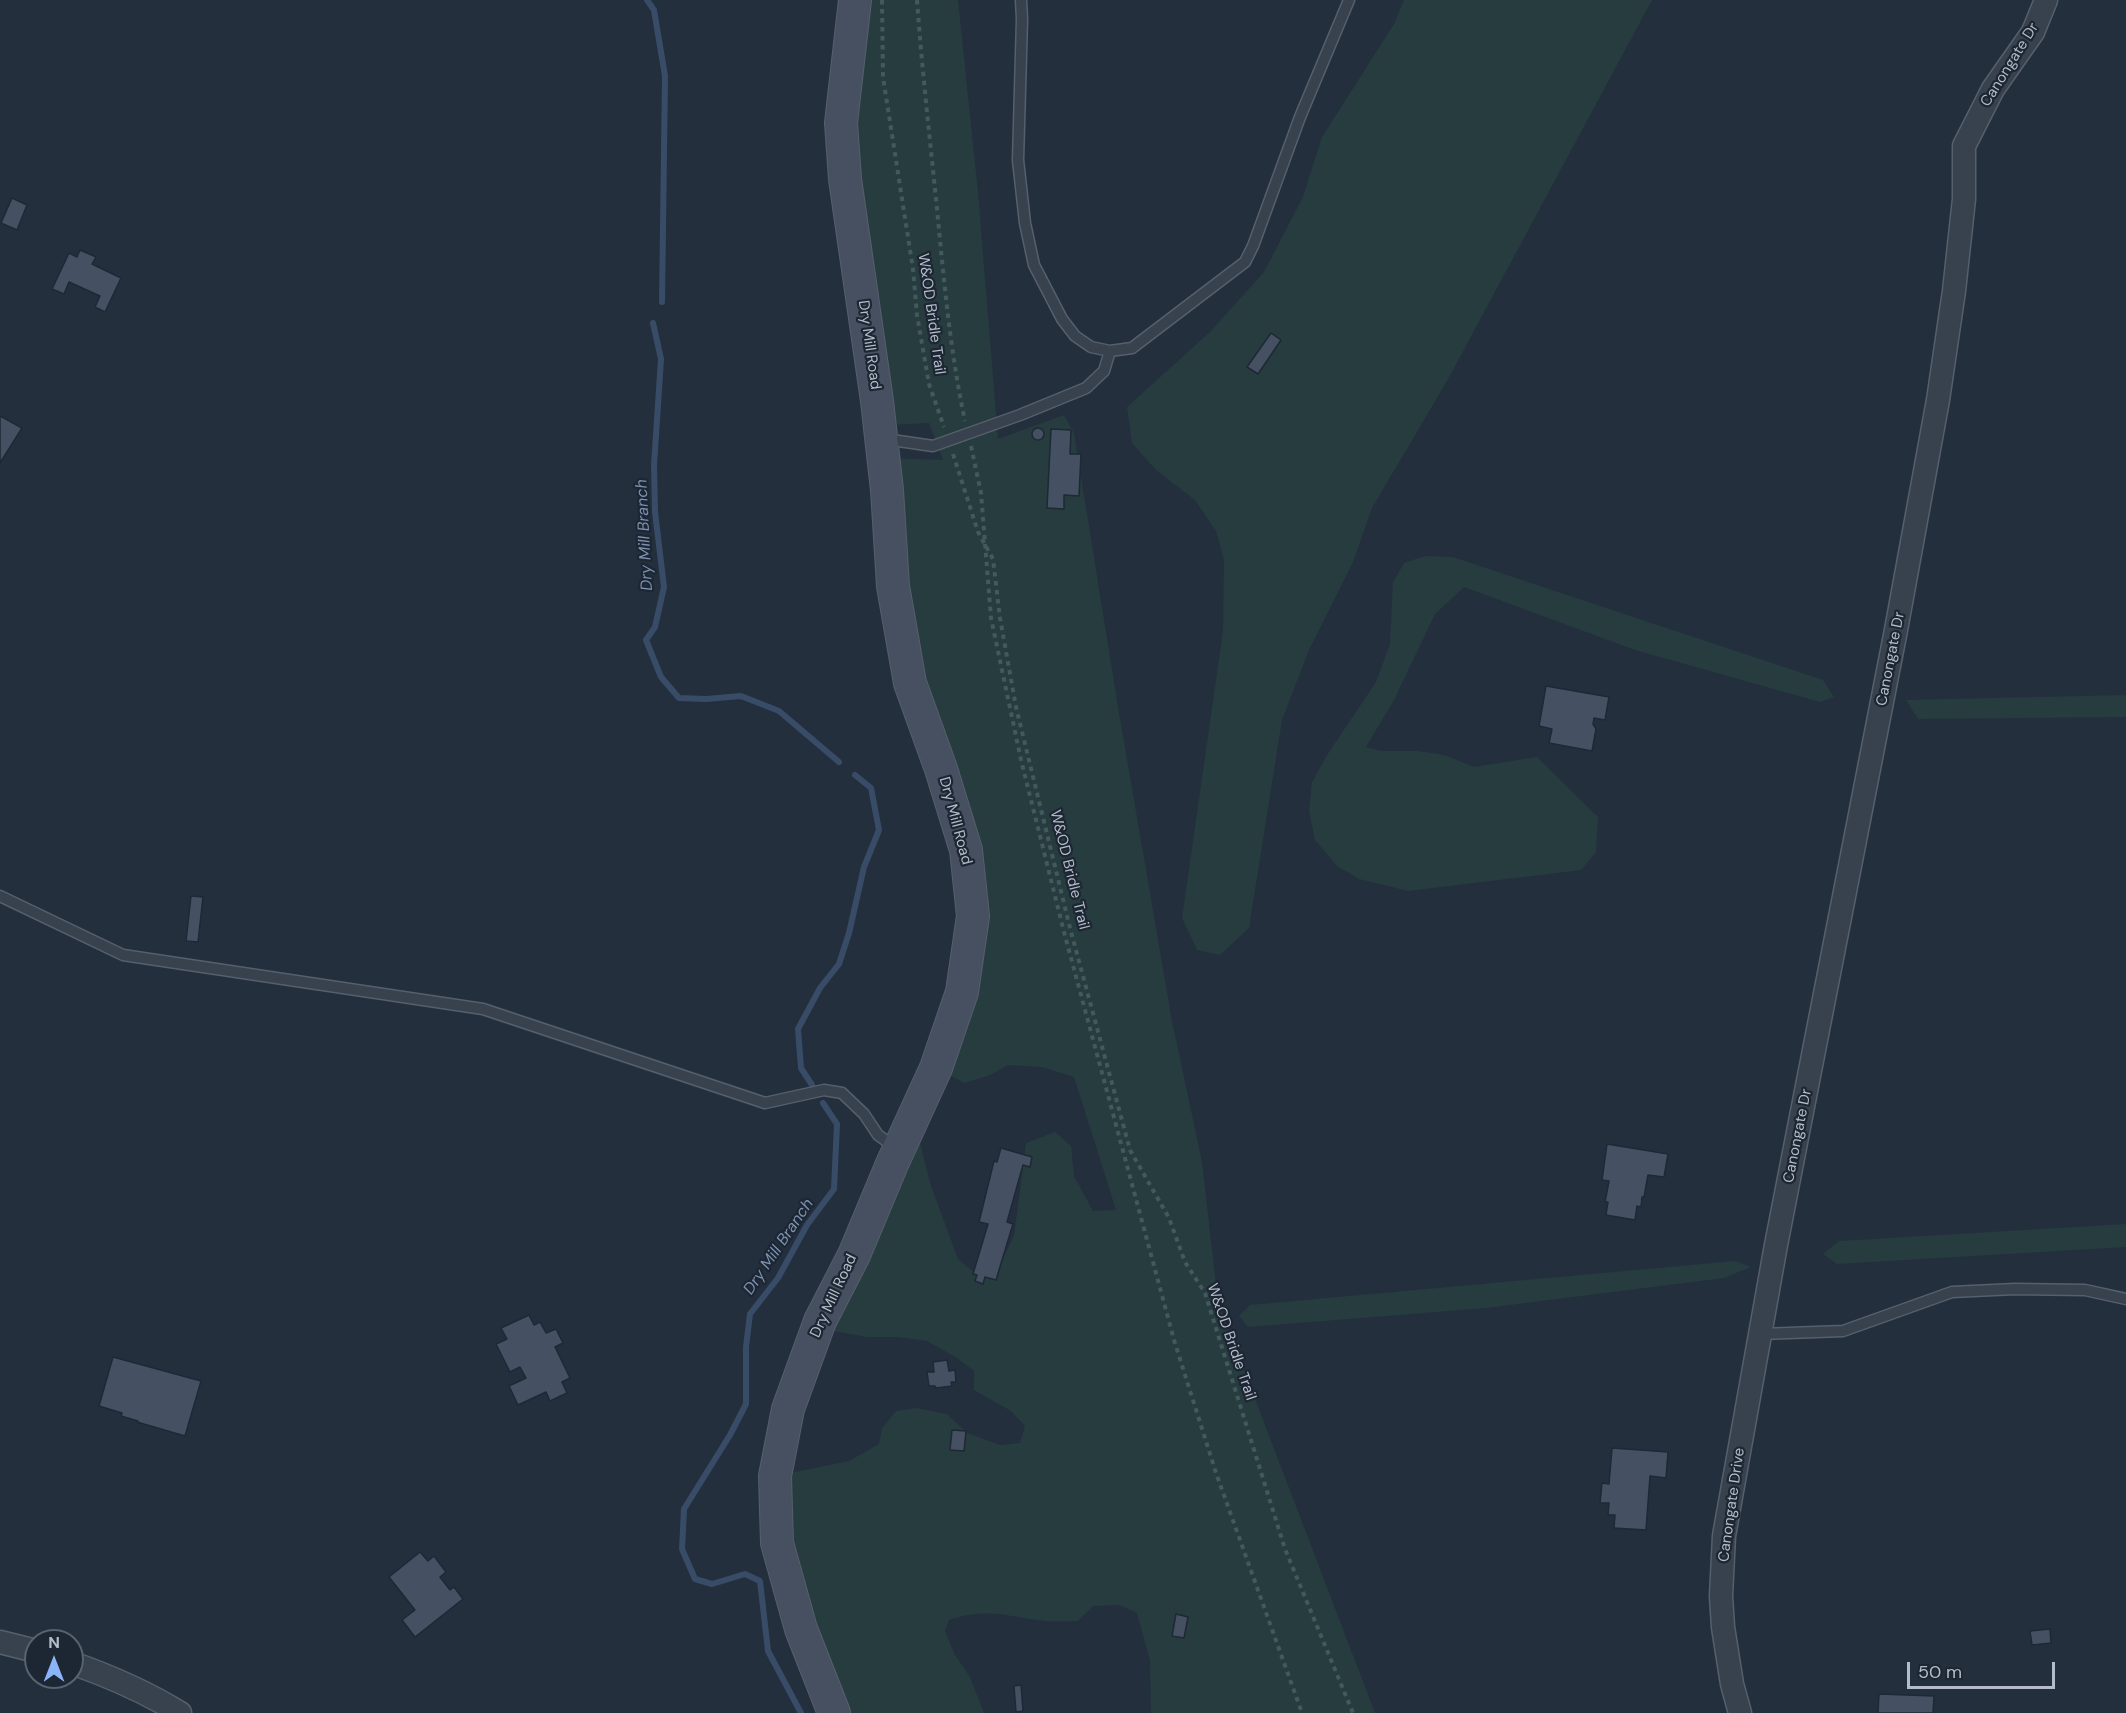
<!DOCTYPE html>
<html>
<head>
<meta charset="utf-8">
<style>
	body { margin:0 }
	#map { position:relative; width:2126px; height:1713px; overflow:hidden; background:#242f3e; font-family:"DM Sans",sans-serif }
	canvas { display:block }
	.north { position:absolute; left:24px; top:1629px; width:60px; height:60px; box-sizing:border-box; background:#1d2633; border:2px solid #59626f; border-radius:50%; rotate:0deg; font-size:16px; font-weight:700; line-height:24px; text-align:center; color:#b4bcc9 }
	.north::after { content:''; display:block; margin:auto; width:21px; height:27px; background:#8ab4f8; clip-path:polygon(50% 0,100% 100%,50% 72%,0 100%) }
	.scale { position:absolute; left:1907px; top:1662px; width:148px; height:27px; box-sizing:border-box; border:3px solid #b4bcc9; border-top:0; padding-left:8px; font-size:18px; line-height:21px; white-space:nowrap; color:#b4bcc9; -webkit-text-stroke:4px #1d2633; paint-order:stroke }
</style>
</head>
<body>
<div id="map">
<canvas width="2126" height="1713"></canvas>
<div class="north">N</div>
<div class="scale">50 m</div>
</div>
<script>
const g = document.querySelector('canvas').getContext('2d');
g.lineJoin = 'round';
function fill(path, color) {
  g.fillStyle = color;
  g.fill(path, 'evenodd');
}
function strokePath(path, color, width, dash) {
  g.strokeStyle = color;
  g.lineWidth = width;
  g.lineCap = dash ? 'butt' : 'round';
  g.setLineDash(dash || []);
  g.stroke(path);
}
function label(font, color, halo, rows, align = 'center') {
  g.font = font + ' "DM Sans",sans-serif';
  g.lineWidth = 4.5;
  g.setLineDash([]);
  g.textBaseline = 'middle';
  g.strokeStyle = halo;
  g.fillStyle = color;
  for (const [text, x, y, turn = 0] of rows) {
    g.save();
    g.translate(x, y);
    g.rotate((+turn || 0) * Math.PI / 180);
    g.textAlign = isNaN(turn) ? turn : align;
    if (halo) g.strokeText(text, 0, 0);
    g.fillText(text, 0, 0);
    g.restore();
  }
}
const green = new Path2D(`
	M866 0H958L978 192 998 439 1064 415 1074 433 1118 707 1172 1021 1202 1162 1218 1302 1375 1713H1151L1150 1661 1137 1613 1119 1605 1093 1606 1078 1621C1067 1621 1056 1622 1046 1621 1008 1617 987 1607 949 1620L945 1631 955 1655 970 1677 984 1713H834L775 1476 849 1461 879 1444 882 1428 896 1411 916 1408 947 1414 967 1433 1000 1445 1020 1443 1025 1426 1011 1411 974 1390V1371L957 1358 927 1341 898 1337H867L817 1328 918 1108 920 1143 930 1183 958 1259 977 1275 995 1274 1014 1236 1026 1143 1055 1132 1071 1146 1074 1176 1093 1211 1116 1210 1074 1077 1042 1067 1008 1065 988 1076 964 1083 936 1068 970 941 941 769 883 458 943 460 929 423 889 425 854 178 853 76Z
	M1404 0H1652L1447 381 1372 508 1353 562 1309 650 1282 720 1249 928 1220 955 1197 950 1182 918 1223 631 1224 560 1216 531 1195 500 1156 470 1132 443 1127 407 1210 332 1264 272 1303 197 1322 137 1394 24Z
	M1425 556 1453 557 1823 680 1834 697 1820 702 1635 650 1464 587 1435 614 1394 700 1366 747 1381 751H1418L1444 755 1474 767 1537 757 1598 817 1596 852 1581 870 1408 891 1359 879 1337 866 1315 840 1309 810 1312 782 1329 752 1376 682 1390 644 1393 582 1404 563Z
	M2126 695V717L1918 719 1906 700Z
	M2126 1224V1247L1837 1264 1823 1254 1839 1241Z
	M1735 1261 1751 1267 1724 1278 1486 1308 1248 1327 1239 1316 1250 1305Z`);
const stream = new Path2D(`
	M647 0 654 10 665 76 662 302
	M653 323 661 359 654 465 655 512 664 587 655 627 646 640 661 677 679 698 706 699 741 696 779 711 839 762
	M812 1085 801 1068 798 1029 820 988 839 964 849 933 864 867 879 830 871 788 855 775
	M801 1713 768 1651 760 1581 745 1574 712 1584 695 1579 682 1549 684 1509 730 1435 746 1404V1347L750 1314 778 1278 807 1225 834 1189 837 1124 823 1103`);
const building = new Path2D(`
	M12 198 27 205 17 230 1 223Z
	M80 250 96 257 92 264 121 278 105 312 95 307 100 296 69 282 64 294 52 289 69 253 77 257Z
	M1271 333 1281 340 1258 374 1247 367Z
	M0 416 22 428 0 463Z
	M1032 434a6 6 0 1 1 12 0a6 6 0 1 1-12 0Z
	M1051 429 1071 430 1070 454H1081L1079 496 1064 495V509L1047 508Z
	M1546 686 1609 697 1605 720 1594 718 1593 724 1596 729 1592 751 1549 743 1552 729 1539 726Z
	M191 896 203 897 198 942 186 941Z
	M1607 1144 1668 1154 1664 1177 1648 1175 1644 1197H1642L1641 1207 1637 1206 1635 1220 1606 1215 1608 1202H1605L1609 1181 1602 1180Z
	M1001 1148 1032 1157 1030 1167 1023 1165 1007 1222 1013 1224 996 1280 985 1277 983 1284 975 1281 977 1275 973 1274 988 1224 979 1222 994 1161 997 1162Z
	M529 1315 534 1325 540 1322 546 1333 556 1329 563 1343 555 1347 570 1378 562 1382 567 1393 550 1401 546 1392 518 1405 509 1386 526 1378 520 1367 510 1372 496 1344 507 1339 501 1328Z
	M113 1357 201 1381 185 1436 137 1422 138 1421 121 1416 122 1413 99 1406Z
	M947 1360 949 1371 955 1370 956 1382H951L952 1386 936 1388 935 1386H929L927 1372H934L933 1362Z
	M952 1430 966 1431 964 1451 950 1450Z
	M1612 1448 1668 1452 1666 1478 1650 1476 1646 1530 1614 1528 1615 1515H1608L1609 1503H1600L1602 1483 1609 1484Z
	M420 1552 428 1561 434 1556 446 1572 440 1577 450 1590 454 1587 463 1599 415 1637 402 1620 415 1610 389 1577Z
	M1176 1614 1188 1617 1184 1638 1172 1636Z
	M2050 1629 2051 1643 2032 1645 2030 1631Z
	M1021 1685 1023 1711 1016 1712 1014 1686Z
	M1879 1694 1934 1696 1933 1713H1878Z`);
const path = new Path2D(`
	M882 0 883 77 913 269 917 315 929 384 944 427
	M917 0C922 70 930 139 937 209 944 280 950 351 965 421
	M971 446 981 493 991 618 1021 760 1064 932 1174 1340 1216 1473 1302 1713
	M953 454 978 532 993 559 1000 618 1016 707 1070 928 1130 1150 1169 1218 1185 1262 1205 1293 1285 1549 1353 1713`);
const lane = new Path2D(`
	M1021 0 1022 19 1018 160 1025 223 1034 265 1062 319 1075 336 1091 347 1110 351 1132 348 1245 262 1253 246 1300 117 1349 0
	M885 439 933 446 1020 415 1086 388 1104 371 1110 351
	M0 896 123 955 483 1009 765 1103 824 1090 842 1093 864 1114 878 1135 896 1148
	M1761 1334 1843 1331 1952 1292 2015 1289 2085 1290 2126 1299`);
const street = new Path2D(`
	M0 1642 36 1651
	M72 1663C109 1676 146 1692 180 1713
	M1740 1713 1732 1684 1723 1627 1721 1596 1724 1536 1776 1245 1896 630 1938 400 1954 291 1964 199V146L1993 89 2033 32 2046 0`);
const secondary = new Path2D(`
	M834 1713 801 1629 777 1543 775 1476 788 1409 820 1321 854 1255 892 1164 936 1068 962 992 973 916 966 850 941 769 910 683 893 586 887 490 877 401 845 179 841 123 855 0`);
const streetNames = [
	["Canongate Dr",2010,65,-58],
	["W&OD Bridle Trail",931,314,82],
	["Dry Mill Road",869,345,82],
	["Canongate Dr",1891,659,-79],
	["Dry Mill Road",955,821,75],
	["W&OD Bridle Trail",1069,870,76],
	["Canongate Dr",1798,1136,-79],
	["Dry Mill Road",834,1296,-65],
	["W&OD Bridle Trail",1231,1342,71],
	["Canongate Drive",1732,1505,-82]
];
const waterNames = [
	["Dry Mill Branch",645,535,-93],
	["Dry Mill Branch",779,1247,-56]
];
fill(green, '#263c3f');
strokePath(stream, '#394c67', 6);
fill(building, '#455162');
strokePath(building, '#1f2835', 1.5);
strokePath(lane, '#565f6c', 13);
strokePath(street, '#565f6c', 25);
strokePath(secondary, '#565f6c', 34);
strokePath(path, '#44595c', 4, [4.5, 4.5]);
strokePath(lane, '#38414e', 10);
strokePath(street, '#38414e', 22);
strokePath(secondary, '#465061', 32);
label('15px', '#b4bcc9', '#1d2633', streetNames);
label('italic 16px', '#7c92b1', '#1d2633', waterNames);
</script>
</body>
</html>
